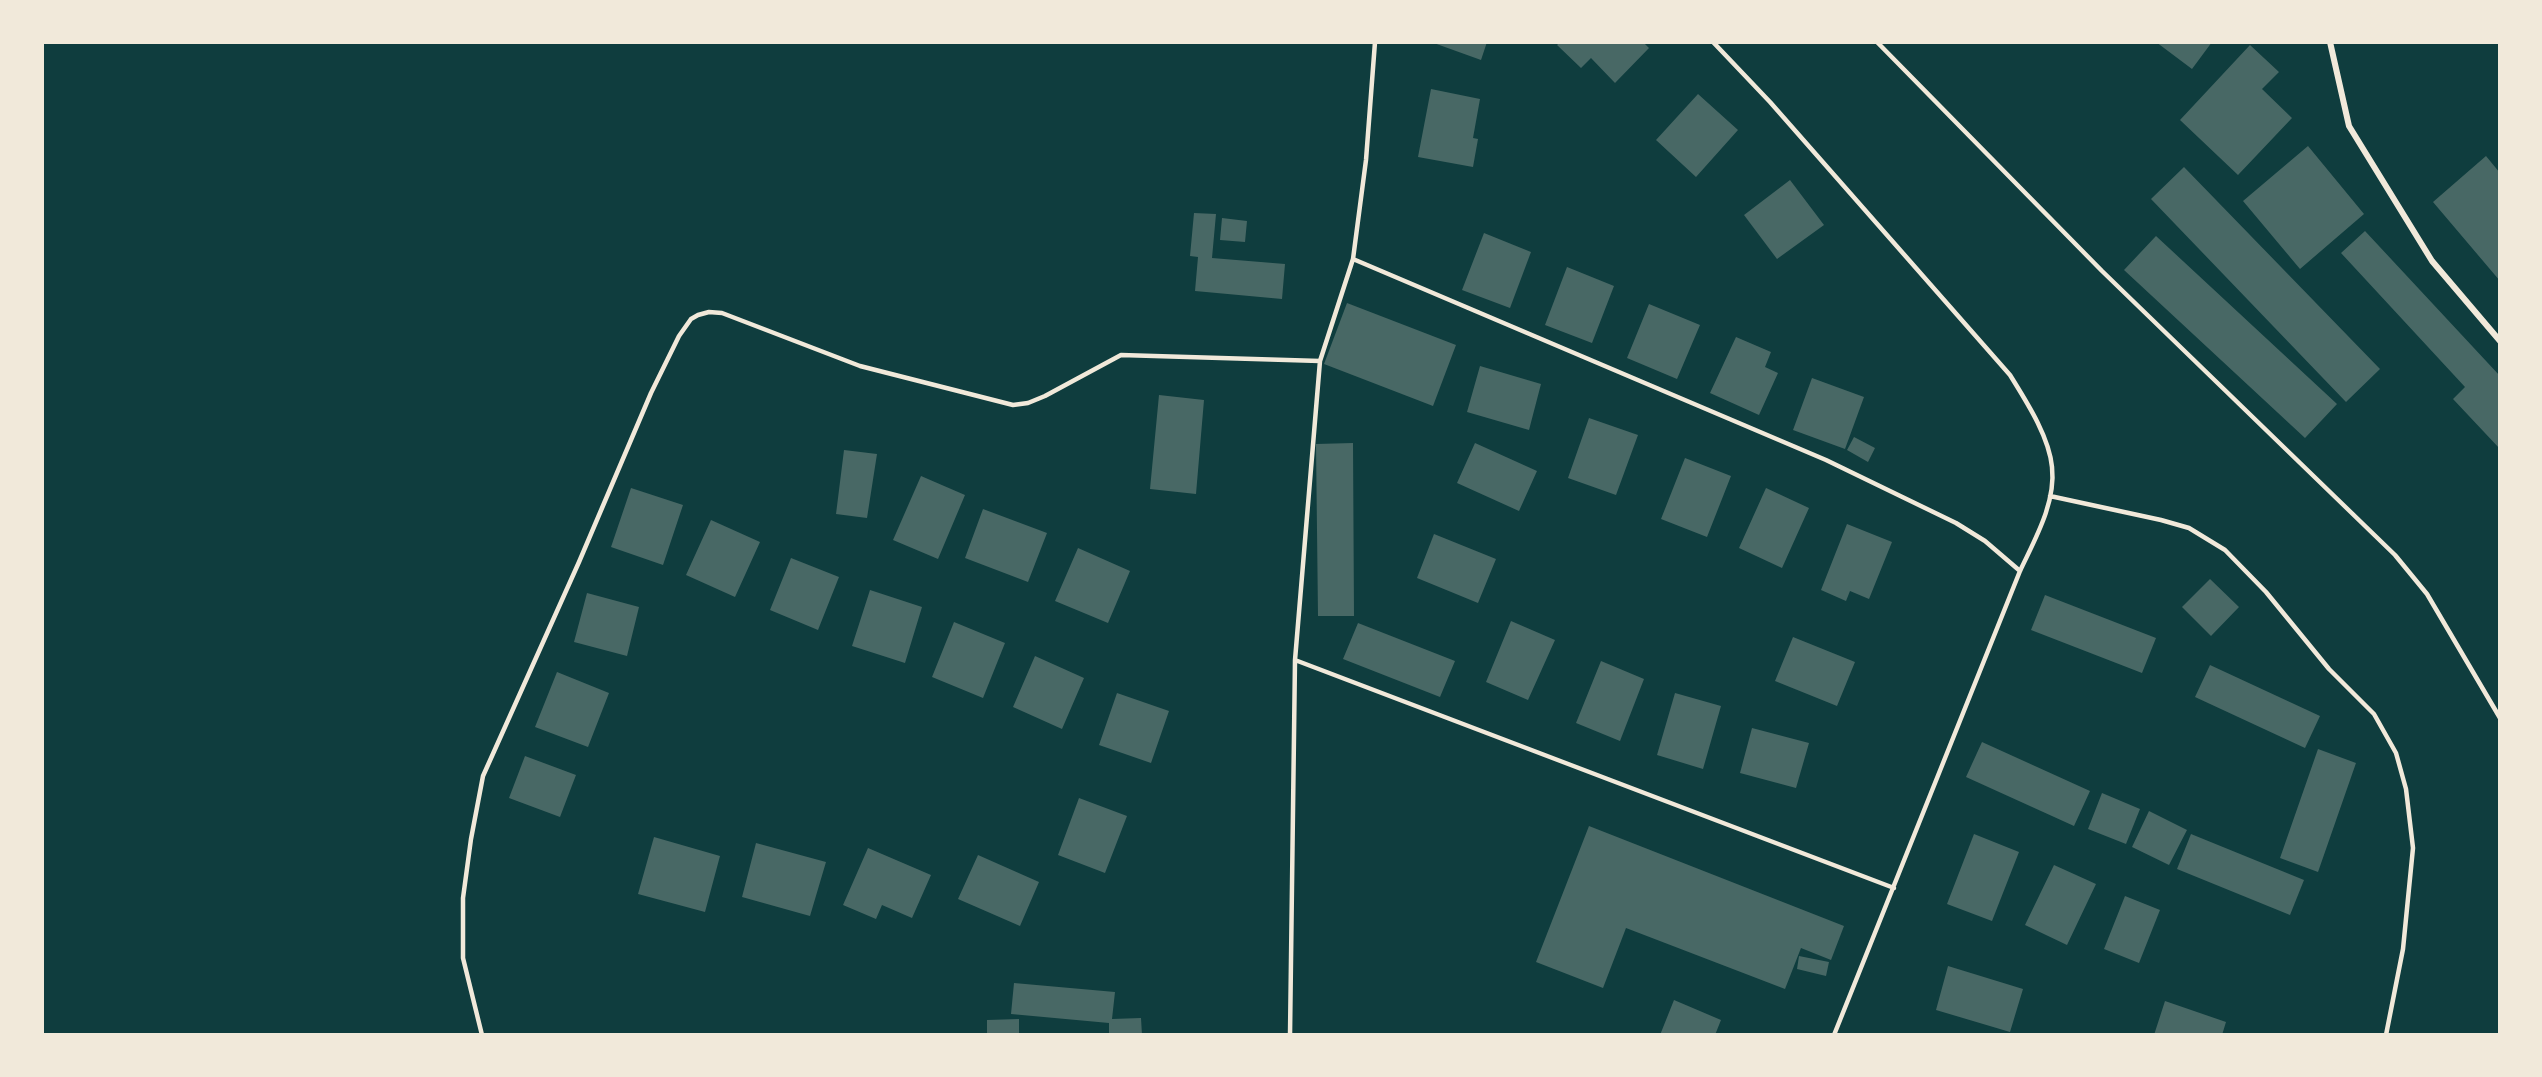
<!DOCTYPE html>
<html>
<head>
<meta charset="utf-8">
<style>
	body { margin:0 }
	#map { position:relative; width:2542px; height:1077px; overflow:hidden; background:#0f3d3e; font-family:Manrope,sans-serif }
	canvas { display:block }
	.frame { position:absolute; inset:0; border:44px solid #f1e9da; pointer-events:none }
</style>
</head>
<body>
<div id="map">
<canvas width="2542" height="1077"></canvas>
<div class="frame"></div>
</div>
<script>
const g = document.querySelector('canvas').getContext('2d');
g.lineJoin = 'round';
function fill(path, color) {
  g.fillStyle = color;
  g.fill(path, 'evenodd');
}
function strokePath(path, color, width, dash) {
  g.strokeStyle = color;
  g.lineWidth = width;
  g.lineCap = dash ? 'butt' : 'round';
  g.setLineDash(dash || []);
  g.stroke(path);
}
const building = new Path2D(`
	M1431 42H1487L1481 60Z
	M1560 42H1643L1649 48 1615 83 1591 58 1581 68 1557 45Z
	M2156 42H2212L2192 69Z
	M2250 45 2279 72 2262 89 2292 118 2238 175 2180 120Z
	M1431 89 1480 99 1473 138 1478 139 1473 167 1418 157Z
	M1698 94 1738 130 1696 177 1656 140Z
	M2308 146 2364 214 2300 269 2243 201Z
	M2486 156 2500 173V281L2433 202Z
	M2184 167 2380 369 2346 402 2151 199Z
	M1790 180 1824 225 1777 259 1744 215Z
	M1194 213 1216 214 1212 258 1285 264 1282 299 1195 291 1198 257 1190 256Z
	M1222 218 1247 221 1245 242 1220 240Z
	M2365 231 2500 376V449L2453 399 2465 387 2341 253Z
	M1484 233 1531 252 1510 308 1462 290Z
	M2156 236 2337 404 2305 438 2124 270Z
	M1567 267 1614 286 1592 343 1545 325Z
	M1347 303 1456 345 1433 406 1324 364Z
	M1649 304 1700 325 1677 379 1627 358Z
	M1736 337 1771 352 1765 367 1778 373 1759 415 1710 393Z
	M1480 366 1541 384 1529 430 1467 412Z
	M1812 378 1864 397 1845 449 1793 430Z
	M1159 395 1204 400 1196 494 1150 489Z
	M1589 418 1638 435 1616 495 1568 478Z
	M1854 437 1875 448 1868 462 1847 450Z
	M1353 443 1354 616H1318L1316 444Z
	M1475 443 1537 471 1519 511 1457 483Z
	M844 450 877 454 867 518 836 514Z
	M1685 458 1731 476 1707 537 1661 519Z
	M921 476 965 495 938 559 893 540Z
	M631 488 683 505 663 565 611 547Z
	M1766 488 1809 508 1782 568 1739 548Z
	M983 509 1047 533 1028 582 965 558Z
	M711 520 760 542 735 597 686 575Z
	M1847 524 1892 542 1869 599 1850 591 1846 601 1821 590Z
	M1434 534 1496 559 1478 603 1417 578Z
	M1078 548 1130 571 1108 623 1055 601Z
	M791 558 839 577 818 630 770 610Z
	M2210 579 2239 607 2211 636 2182 607Z
	M870 590 922 607 905 663 852 646Z
	M587 593 639 607 627 656 574 642Z
	M2045 595 2156 638 2142 673 2031 630Z
	M1511 621 1555 640 1528 700 1486 682Z
	M954 622 1005 643 983 698 932 677Z
	M1358 623 1455 661 1440 697 1343 659Z
	M1793 637 1855 662 1837 706 1775 681Z
	M1035 656 1084 678 1062 729 1013 707Z
	M1601 661 1644 679 1620 741 1576 723Z
	M2210 665 2320 716 2305 748 2195 697Z
	M557 672 609 693 588 747 535 727Z
	M1117 693 1169 711 1151 763 1099 745Z
	M1675 693 1721 706 1703 769 1657 755Z
	M1752 728 1809 743 1796 788 1740 773Z
	M1982 742 2090 791 2074 826 1966 777Z
	M2318 749 2356 763 2318 872 2280 858Z
	M525 756 576 775 560 817 509 798Z
	M2102 793 2140 809 2126 844 2088 829Z
	M1079 798 1127 816 1105 873 1058 855Z
	M2149 811 2187 830 2169 865 2132 847Z
	M1589 826 1844 926 1831 960 1801 948 1785 989 1626 928 1603 988 1536 962Z
	M1974 834 2019 852 1992 921 1947 904Z
	M2191 834 2304 880 2290 915 2177 869Z
	M654 837 720 856 705 912 638 894Z
	M756 843 826 862 810 916 742 897Z
	M868 848 931 875 912 918 882 905 876 919 843 905Z
	M978 855 1039 882 1020 926 958 899Z
	M2054 865 2096 884 2067 945 2025 925Z
	M2125 896 2160 910 2139 963 2104 949Z
	M1799 956 1829 962 1826 976 1797 969Z
	M1948 966 2023 989 2010 1032 1936 1010Z
	M1014 983 1115 992 1112 1019 1141 1018 1142 1035H1109V1023L1011 1014Z
	M1674 1000 1721 1020 1715 1035H1660Z
	M2165 1001 2226 1022 2222 1035H2154Z
	M1019 1019V1035H987V1020Z`);
const service = new Path2D(`
	M1713 42 1770 102 2010 375C2026 401 2049 436 2052 467 2056 503 2035 539 2020 571L1834 1035
	M1877 42 2102 271 2395 555 2427 594 2500 718
	M1353 259 1826 460 1956 523 1985 541 2020 571
	M2050 496 2161 520 2189 528 2225 550 2266 592 2329 669 2374 714 2396 753 2406 789 2413 848 2403 949 2386 1035
	M1295 660 1894 888
	M482 1035 463 958V898L471 839 483 776 579 562 651 393 679 336 691 319 698 315 709 312 722 313 860 366 1013 405 1028 403 1045 396 1121 355 1320 361
	M1290 1035 1295 660 1320 361 1353 259 1366 160 1375 42`);
const minor = new Path2D(`
	M2330 42 2349 126 2432 261 2500 341`);
fill(building, '#486865');
strokePath(service, '#f1e9da', 4.5);
strokePath(minor, '#f1e9da', 6);
</script>
</body>
</html>
